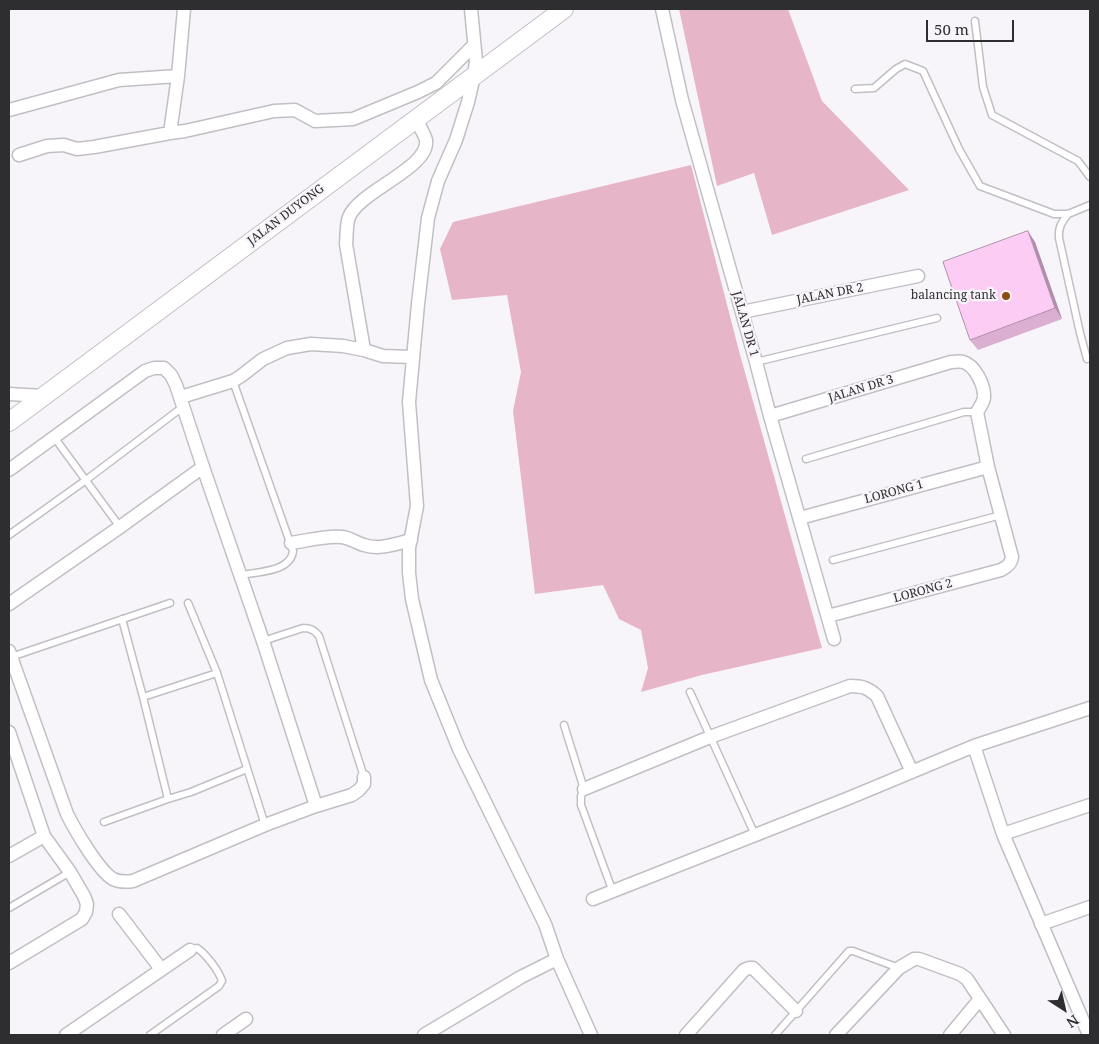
<!DOCTYPE html>
<html>
<head>
<meta charset="utf-8">
<style>
	body { margin:0 }
	#map { position:relative; width:1099px; height:1044px; overflow:hidden; background:#f8f5fa; font-family:"Noto Serif",serif }
	canvas { display:block }
	.frame { position:absolute; inset:0; border:10px solid #2e2d2f; pointer-events:none }
	.north { position:absolute; left:1039px; top:984px; width:50px; height:50px; -webkit-text-stroke:4px #f8f5fa; paint-order:stroke; rotate:145deg; font-size:14px; font-weight:700; line-height:20px; text-align:center; color:#2e2d2f }
	.north::after { content:''; display:block; margin:auto; width:18px; height:22px; background:#2e2d2f; clip-path:polygon(50% 0,100% 100%,50% 72%,0 100%) }
	.scale { position:absolute; left:926px; top:20px; width:88px; height:22px; box-sizing:border-box; border:2px solid #2e2d2f; border-top:0; padding-left:6px; font-size:15px; line-height:18px; white-space:nowrap; color:#2e2d2f; -webkit-text-stroke:4px #f8f5fa; paint-order:stroke }
</style>
</head>
<body>
<div id="map">
<canvas width="1099" height="1044"></canvas>
<div class="frame"></div>
<div class="north">N</div>
<div class="scale">50 m</div>
</div>
<script>
const g = document.querySelector('canvas').getContext('2d');
g.lineJoin = 'round';
function fill(path, color) {
  g.fillStyle = color;
  g.fill(path, 'evenodd');
}
function strokePath(path, color, width, dash) {
  g.strokeStyle = color;
  g.lineWidth = width;
  g.lineCap = dash ? 'butt' : 'round';
  g.setLineDash(dash || []);
  g.stroke(path);
}
function label(font, color, halo, rows, align = 'center') {
  g.font = font + ' "Noto Serif",serif';
  g.lineWidth = 4.5;
  g.setLineDash([]);
  g.textBaseline = 'middle';
  g.strokeStyle = halo;
  g.fillStyle = color;
  for (const [text, x, y, turn = 0] of rows) {
    g.save();
    g.translate(x, y);
    g.rotate((+turn || 0) * Math.PI / 180);
    g.textAlign = isNaN(turn) ? turn : align;
    if (halo) g.strokeText(text, 0, 0);
    g.fillText(text, 0, 0);
    g.restore();
  }
}
const green = new Path2D(`
	M679 9H788L822 101 909 190 772 235 754 173 717 186Z
	M691 165 739 351 822 648 702 675 641 692 648 668 641 630 619 619 603 585 535 594 513 411 521 372 507 295 452 300 440 249 453 222Z`);
const lane = new Path2D(`
	M975 21 983 87 992 115 1078 161 1090 177
	M855 89 874 88 896 69 905 64 923 71 959 149 980 186 1054 214H1068L1090 205
	M1068 214C1062 222 1058 227 1059 238L1080 333 1087 359
	M756 362 937 318
	M233 381 293 551C291 572 257 572 240 575
	M54 437 120 527
	M806 459 964 412H977
	M9 535 86 480 184 406
	M833 560 1001 515
	M188 603 217 673 265 825
	M122 619 143 697 168 799 191 792 247 769
	M263 641 303 628C311 628 314 630 319 636L364 777
	M11 657 170 603
	M690 692 755 835
	M143 697 217 673
	M564 725 584 789 581 796V805L613 892
	M104 822 168 799
	M9 908 70 872
	M150 1035 219 986 222 981C219 971 206 954 197 948L190 950
	M775 1035 849 951H853L899 968`);
const street = new Path2D(`
	M471 9 476 61 474 76 468 102 456 140 438 181 428 218 418 304 409 402 417 506 409 548V573L412 599 431 680 459 749 545 924 557 959 591 1035
	M662 9 682 100 756 362 770 416 834 639
	M9 110 119 80 178 76
	M170 133 178 76 184 9
	M19 155 47 146 64 145 77 149 94 147 170 133 185 131 274 111 295 110 315 121 353 119 418 92 436 83 474 45
	M742 312 918 276
	M364 350 346 244C347 235 346 225 349 217 359 191 430 168 426 140 425 135 418 124 416 119
	M9 394 43 396
	M181 397 233 381 241 376 263 359 287 348 311 344 343 346 364 350 383 356 412 357
	M770 416 951 362C955 362 960 361 963 362 975 365 985 386 984 398 983 403 980 407 977 412L988 467 1012 557C1011 564 1007 567 1001 570L828 616
	M9 470 145 371 154 368H164L171 375 176 385 203 467 263 641 316 806
	M800 518 988 467
	M291 543C306 541 327 535 342 537 350 538 357 543 364 545 379 550 396 544 411 540
	M9 604 120 527 203 467
	M9 651 67 814C75 830 99 871 113 879 119 882 126 882 133 881L265 825 316 806 352 795 359 790 364 784V777
	M9 732 44 836 70 872 84 896 87 904 86 912 82 919 9 963
	M974 746 1003 834 1089 1035
	M584 789 710 737 850 686C863 686 868 688 877 696L912 772
	M1003 834 1090 805
	M9 856 44 836
	M593 899 849 798 974 746 1090 708
	M119 914 161 969
	M1041 924 1090 907
	M66 1035 190 950
	M223 1035 246 1019
	M424 1035 521 977 557 959
	M686 1035 744 970 749 968H753L796 1011
	M836 1035 899 968 914 959H919L960 974 967 979 1004 1035
	M950 1035 980 999`);
const secondary = new Path2D(`
	M9 422 564 9`);
const wall = new Path2D(`
	M1035 242 1062 319 978 350 970 340Z`);
const shadedWall = new Path2D(`
	M1028 231 1035 242 1062 319 1055 308Z`);
const building = new Path2D(`
	M1028 231 1055 308 970 340 943 262Z`);
const markers = [
	[1006,296,5,"#8b4d11"]
];
const streetNames = [
	["JALAN DUYONG",286,215,-37],
	["JALAN DR 2",830,294,-11],
	["JALAN DR 1",745,324,74],
	["JALAN DR 3",861,389,-17],
	["LORONG 1",894,492,-15],
	["LORONG 2",923,591,-15]
];
const poiNames = [
	["balancing tank",996,296]
];
fill(green, '#e6b6c8');
strokePath(lane, '#c2bfc4', 9);
strokePath(street, '#c2bfc4', 15);
strokePath(secondary, '#c2bfc4', 20);
strokePath(lane, '#fff', 6);
strokePath(street, '#fff', 12);
strokePath(secondary, '#fff', 18);
fill(wall, '#daafd2');
fill(shadedWall, '#b18fab');
fill(building, '#fdccf4');
strokePath(building, '#b18fab', 1);
for (const [x, y, r, color] of markers) {
  const dot = new Path2D();
  dot.arc(x, y, r, 0, 2 * Math.PI);
  g.fillStyle = color;
  g.fill(dot);
  strokePath(dot, '#f8f5fa', 2);
}
label('12px', '#2e2d2f', '#f8f5fa', streetNames);
label('12px', '#2e2d2f', '#f8f5fa', poiNames, 'right');
</script>
</body>
</html>
